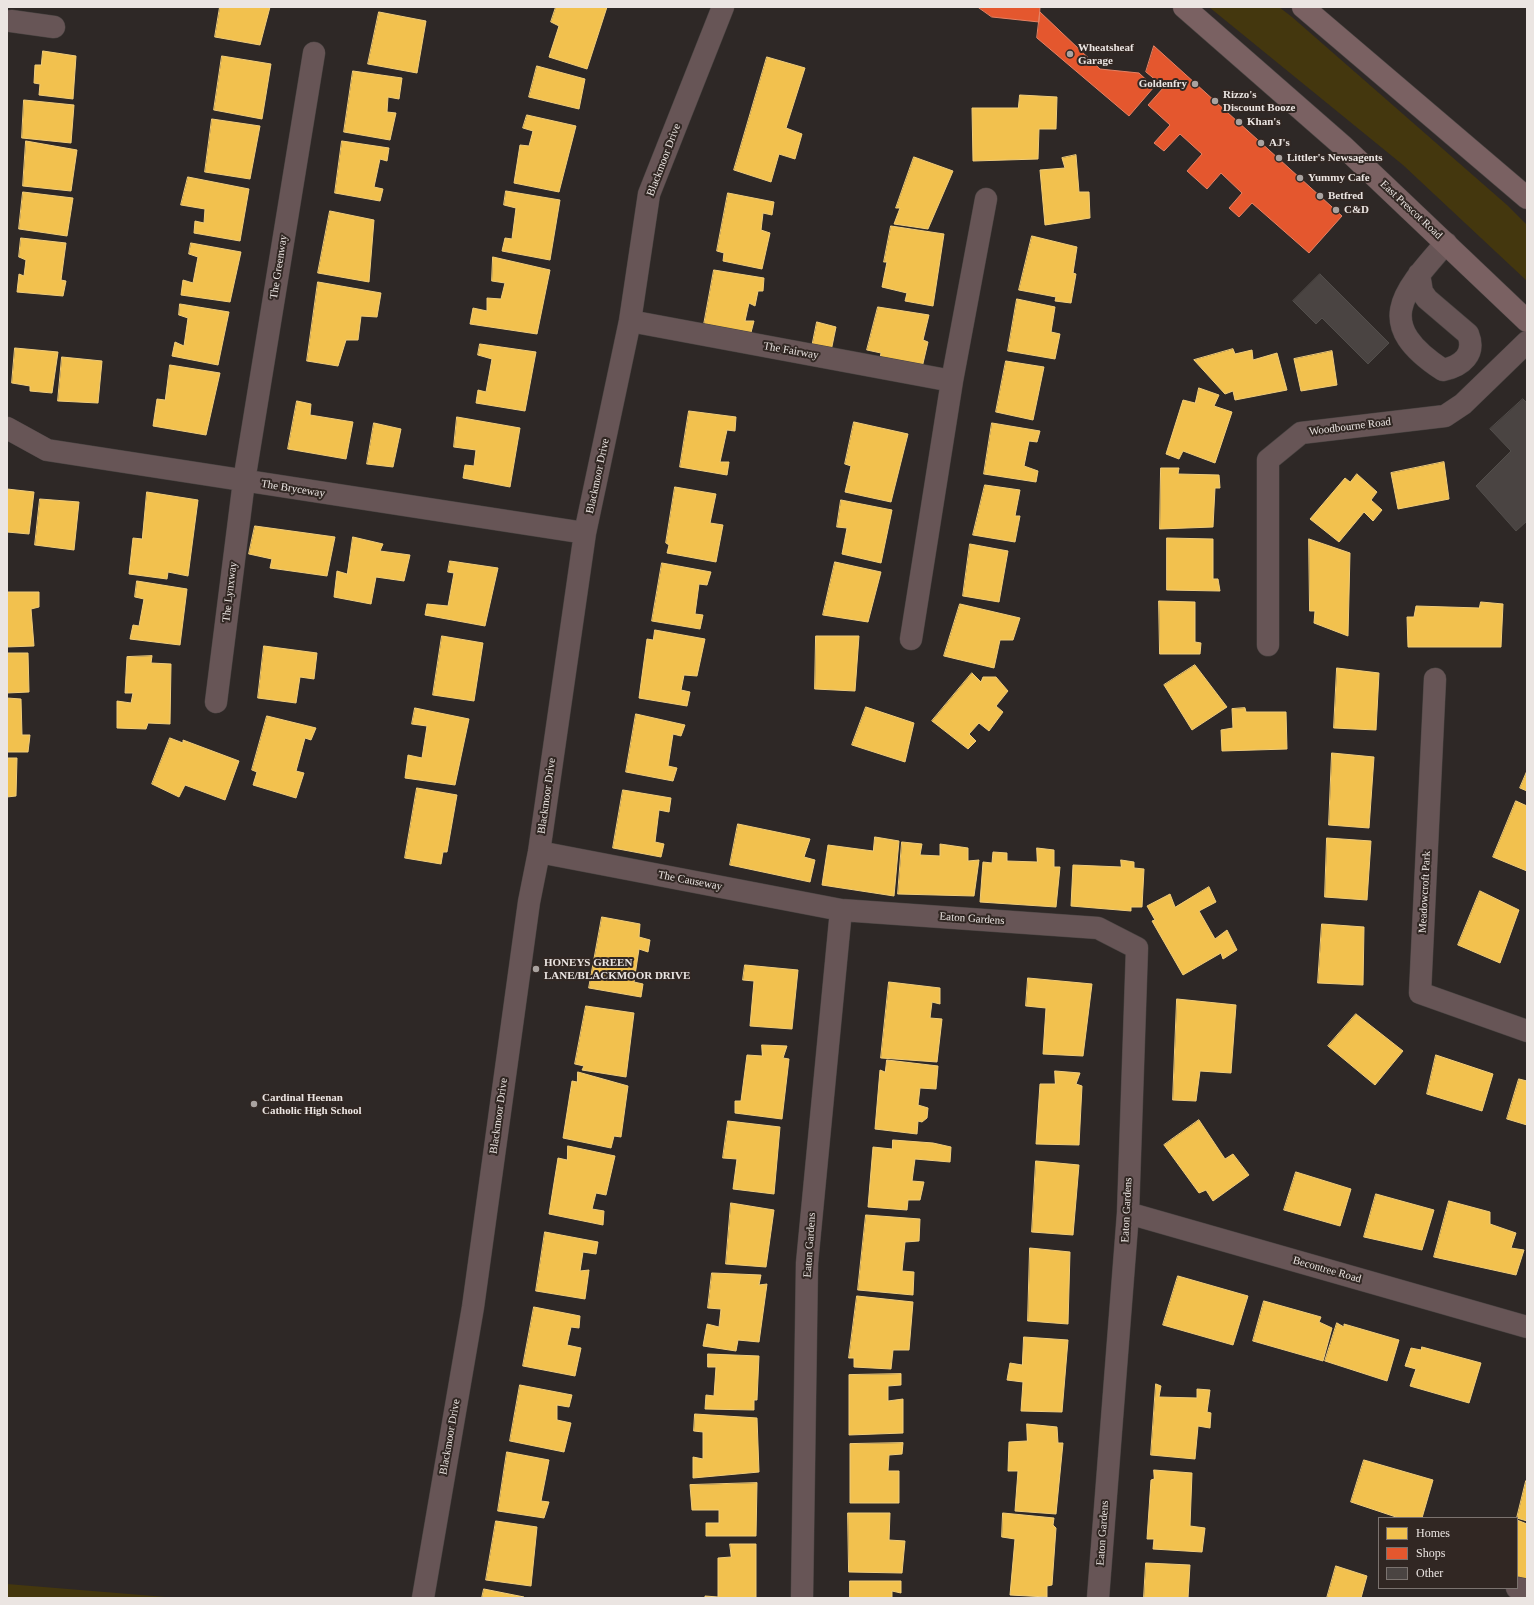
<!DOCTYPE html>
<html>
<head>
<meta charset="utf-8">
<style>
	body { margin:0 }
	#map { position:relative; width:1534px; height:1605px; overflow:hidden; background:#2e2826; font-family:"Times New Roman",serif }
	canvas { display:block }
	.frame { position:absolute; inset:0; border:8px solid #ebe5e2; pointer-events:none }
	.legend { position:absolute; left:1378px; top:1517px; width:140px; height:72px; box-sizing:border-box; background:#312723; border:1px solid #7b736f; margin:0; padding:5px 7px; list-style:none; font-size:12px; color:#ebe5e2 }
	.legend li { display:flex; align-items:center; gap:8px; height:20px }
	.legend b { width:20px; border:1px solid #7b736f }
</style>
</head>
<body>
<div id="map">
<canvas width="1534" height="1605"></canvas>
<div class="frame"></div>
<ul class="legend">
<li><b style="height:11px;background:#f2c14e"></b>Homes</li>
<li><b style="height:11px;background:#e4572e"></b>Shops</li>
<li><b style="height:11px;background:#4a4442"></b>Other</li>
</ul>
</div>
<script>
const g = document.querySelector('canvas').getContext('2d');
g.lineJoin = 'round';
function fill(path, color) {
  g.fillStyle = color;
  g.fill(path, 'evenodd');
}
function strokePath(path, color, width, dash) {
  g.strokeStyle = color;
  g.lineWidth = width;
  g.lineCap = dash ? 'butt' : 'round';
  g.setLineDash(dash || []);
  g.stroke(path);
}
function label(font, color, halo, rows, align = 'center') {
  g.font = font + ' "Times New Roman",serif';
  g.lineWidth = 4;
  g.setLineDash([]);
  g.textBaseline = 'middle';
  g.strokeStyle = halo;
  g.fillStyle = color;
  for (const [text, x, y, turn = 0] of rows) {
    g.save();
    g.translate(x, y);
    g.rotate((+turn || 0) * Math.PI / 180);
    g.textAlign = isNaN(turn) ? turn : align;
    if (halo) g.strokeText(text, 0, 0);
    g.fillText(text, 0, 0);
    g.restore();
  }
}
const green = new Path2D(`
	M1209 7H1279L1292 17 1507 205 1527 225V281L1403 165Z
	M7 1584 178 1598H7Z`);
const homes = new Path2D(`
	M220 7H270L260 45 215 37Z
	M556 7H607L587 69 549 57 559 26 551 22Z
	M379 12 426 21 417 73 368 64Z
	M43 51 76 56 73 99 39 95 40 84 34 83 35 65H41Z
	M222 56 271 64 262 119 214 110Z
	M767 57 805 68 786 128 802 134 795 159 779 154 771 182 734 170Z
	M537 66 585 79 579 109 529 97Z
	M353 71 402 78 399 99 388 97 387 112 396 113 390 140 344 132Z
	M1020 95 1057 97 1056 129H1039L1038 159 973 161 972 108H1018Z
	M24 100 74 105 71 143 22 138Z
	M527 115 576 126 559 192 514 183 520 145 529 146 533 131 523 128Z
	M212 119 260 126 250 179 205 172Z
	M26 141 77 150 71 191 23 186Z
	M342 141 389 148 387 161 380 159 374 187 383 189 380 201 335 193Z
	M1076 155 1079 192H1089L1090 218 1045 225 1040 170 1065 168 1062 158Z
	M914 157 953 171 928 229 894 224 900 208H896Z
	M188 177 249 189 240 241 194 233 195 221 204 223 205 209 181 205Z
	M506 191 560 200 550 260 502 251 505 238 512 239 516 208 504 205Z
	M23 192 73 198 67 236 19 229Z
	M728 193 774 202 772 215 763 213 761 230 770 233 762 269 723 261 724 253 717 251Z
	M330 211 374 220 369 282 318 273Z
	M891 226 944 234 933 306 905 301 907 293 882 287 887 262H884Z
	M1032 236 1077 247 1073 273 1076 274 1071 303 1055 301 1056 297 1019 290Z
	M21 238 66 243 61 280 66 281 63 296 17 292 19 274 24 276 26 260 19 257Z
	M191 243 241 252 230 302 181 295 183 280 193 283 198 257 189 254Z
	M493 257 550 270 537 334 470 324 473 308 487 311V298L501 299 505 283 492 281Z
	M714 270 764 278 763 291H758L755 306 749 303 745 321H754L749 340 703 330Z
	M318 282 381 293 377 317 361 316 358 340H346L338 366 307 361Z
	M1017 299 1055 307 1051 332 1060 334 1055 359 1008 351Z
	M180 304 229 312 218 365 172 356 175 342 184 346 188 318 179 315Z
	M878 307 929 315 923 340 928 342 921 372 879 364 881 353 867 350Z
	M817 322 836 327 830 356 811 352Z
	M480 344 536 352 525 411 476 403 478 390 486 392 492 359 478 355Z
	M15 348 58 352 52 393 30 391V386L12 383Z
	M1233 349 1235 354 1252 350 1253 360 1277 353 1287 390 1235 400 1233 391 1225 394 1194 360Z
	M1332 351 1337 385 1301 391 1294 359Z
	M62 357 102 361 98 403 58 401Z
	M1006 361 1044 367 1033 420 996 412Z
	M170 365 220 373 206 435 153 426 157 399 165 400Z
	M1199 388 1219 395 1214 406 1232 412 1215 463 1183 451 1179 459 1166 454 1183 400 1195 403Z
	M297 401 311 404 310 415 353 422 346 459 288 449Z
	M689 411 736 417 735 431 727 430 720 462H729L727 475 680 467Z
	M457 417 520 428 510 487 463 478 465 465 474 466 476 450 454 447Z
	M854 422 908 434 891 502 845 492 851 466 845 464Z
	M374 423 401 429 393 467 367 464Z
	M992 423 1040 431 1037 442 1029 441 1024 466 1038 471 1036 482 984 474Z
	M1444 462 1449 499 1398 509 1391 473Z
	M1161 468H1179L1178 474 1219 475 1220 488H1215L1213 527 1160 529Z
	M1357 474 1377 492 1371 500 1382 510 1373 521 1364 512 1339 542 1310 519 1345 478 1350 482Z
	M985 485 1020 490 1015 516H1020L1015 542 973 535Z
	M675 487 716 494 710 523 723 525 716 562 667 553 669 545 666 543Z
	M7 489 34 492 29 534 7 532Z
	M147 492 198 500 188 576 168 572 167 579 129 574 133 538 142 539Z
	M40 499 79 502 74 550 35 545Z
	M841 500 892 510 881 563 842 554 847 528 837 527Z
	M255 526 335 537 327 576 270 568 272 559 249 554Z
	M353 537 383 544 380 551 410 555 404 581 376 577 371 604 334 597 337 571 347 574Z
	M1167 538 1213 539V579H1218L1220 591 1167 590Z
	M1309 539 1350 553 1348 636 1314 623 1315 611H1310Z
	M970 544 1008 551 999 602 963 596Z
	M450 561 498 568 485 626 425 615 427 604 448 606 454 573 448 572Z
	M835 562 881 572 868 622 823 615Z
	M662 563 711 572 707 585 699 584 695 614 703 615 700 629 652 621Z
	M137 581 187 589 180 645 130 639 133 625 139 626 144 599 135 597Z
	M7 592H39V607L31 609 34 646 7 647Z
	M1159 601 1195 602V642L1201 643 1200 654H1160Z
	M1481 602 1503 604 1501 647H1408L1407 617H1414L1416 606 1479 608Z
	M960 604 1020 618 1013 640H1000L994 668 944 656Z
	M655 630 705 639 697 676 684 675 681 690 690 692 687 706 639 698 647 639 653 640Z
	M442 636 483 643 474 701 433 695Z
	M816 636H859L855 691 815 689Z
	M264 646 317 653 314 679 300 677 296 703 258 698Z
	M7 653H28L29 692 7 693Z
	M152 656 151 663 171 664 170 724 148 723 146 729 117 728V701L131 703 133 693H125L127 657Z
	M1195 665 1227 707 1192 730 1164 685Z
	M1337 668 1379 673 1376 730 1334 728Z
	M972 673 981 682 983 677H996L1008 691 996 706 1003 712 989 731 979 723 969 734 976 741 968 749 932 721Z
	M7 698 21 699 22 735H30L28 752H7Z
	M866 707 914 723 905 762 852 745Z
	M415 708 469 719 455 785 405 778 408 755 422 758 427 726 412 724Z
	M1245 708 1246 712H1286L1287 749 1222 751 1221 730 1233 728 1232 709Z
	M636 714 685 725 681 736 673 734 668 766 677 768 673 781 626 772Z
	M267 716 316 728 311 740 305 738 296 771 304 773 296 798 253 785 257 772 252 770Z
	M170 738 183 743V740L239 761 225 800 185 785 179 797 152 784Z
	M1332 753 1374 757 1369 828 1329 825Z
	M7 758H17L16 796 7 797Z
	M1527 771V791L1520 788Z
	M417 788 457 795 447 852H443L441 864 405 858Z
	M623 790 671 798 669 812 659 810 655 842 664 844 661 857 613 848Z
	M1516 801 1527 806V871L1493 857Z
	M738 824 810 839 804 857 815 860 810 882 730 865Z
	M875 837 899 841 894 896 822 885 828 845 873 851Z
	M1327 838 1371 841 1367 900 1325 897Z
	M902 842 922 844 920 855 940 856V844L968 848V861L979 860 974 896 898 894Z
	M1037 848 1054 850V867H1060L1056 907 980 902 983 862 992 863 993 852 1007 853V861L1037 862Z
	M1121 860 1134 862V868L1144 869 1142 907H1131V911L1071 906 1073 865 1121 867Z
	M1209 887 1216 902 1199 911 1215 939 1227 930 1237 950 1223 959 1221 953 1183 975 1152 921 1155 920 1147 906 1170 894 1175 907Z
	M1480 891 1519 910 1500 963 1458 945Z
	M602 917 640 924 639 937 650 940 648 952 639 949 634 982 643 984 641 997 589 988Z
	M1322 924 1364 927 1363 985 1318 983Z
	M745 965 798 970 792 1029 750 1026 754 981 743 980Z
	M1028 978 1092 984 1083 1056 1043 1054 1046 1008 1026 1006Z
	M889 982 940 988V1004L932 1002 930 1018 942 1019 937 1062 881 1058Z
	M1177 999 1236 1005 1231 1073 1200 1071 1196 1101 1173 1100Z
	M586 1006 634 1013 626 1077 582 1070 584 1066 575 1064Z
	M1356 1014 1403 1051 1375 1085 1328 1046Z
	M762 1045 787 1046 783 1058 789 1059 782 1119 735 1113V1101H741L747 1055 762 1056Z
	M1436 1055 1493 1074 1482 1111 1427 1094Z
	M887 1060 938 1066 936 1089 920 1088 918 1105 928 1108 927 1118 922 1122 918 1121 917 1134 875 1129 880 1070 885 1072Z
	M1055 1071 1080 1073 1076 1084 1082 1086 1079 1145 1036 1144 1040 1084H1055Z
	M578 1072 628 1086 621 1137 614 1136 611 1148 563 1138 572 1081 577 1082Z
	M1519 1079 1527 1081V1125L1507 1119Z
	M1199 1120 1225 1159 1233 1154 1249 1175 1213 1201 1206 1190 1199 1193 1164 1145Z
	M728 1121 780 1127 774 1194 733 1189 737 1159 723 1158Z
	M893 1140 933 1143 951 1147 950 1162 915 1159 912 1181 924 1182 920 1200H908L907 1210 868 1207 873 1147 892 1149Z
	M568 1146 615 1156 606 1195 596 1193 592 1209 604 1211 603 1225 549 1214 558 1158 567 1160Z
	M1036 1161 1079 1165 1073 1235 1032 1232Z
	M1296 1172 1351 1189 1340 1226 1284 1210Z
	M1376 1194 1434 1210 1422 1250 1364 1237Z
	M1449 1201 1490 1212V1224L1516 1233 1511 1248 1524 1250 1516 1275 1434 1257Z
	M731 1203 774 1210 766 1267 726 1264Z
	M866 1215 920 1219 919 1241 905 1242 902 1271 914 1272 913 1295 858 1290Z
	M545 1232 598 1242 596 1254 583 1252 580 1271 589 1270 585 1299 536 1291Z
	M1030 1248 1070 1252 1068 1324 1028 1321Z
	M712 1273 761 1275 759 1285 767 1284 759 1342 738 1340 736 1351 703 1346 707 1324 719 1327 721 1309 708 1308Z
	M1178 1276 1248 1296 1233 1345 1163 1325Z
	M857 1296 913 1302 909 1350H893L891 1369 854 1367V1358H849Z
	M1264 1301 1321 1317 1319 1322 1332 1328 1323 1361 1253 1341Z
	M534 1307 580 1316 579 1328 571 1327 567 1345 581 1348 575 1376 523 1366Z
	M1337 1323 1344 1327V1324L1399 1340 1387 1381 1325 1361Z
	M1024 1337 1068 1340 1062 1412 1021 1411 1023 1382 1007 1380 1010 1363 1022 1365Z
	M1422 1347 1481 1363 1469 1403 1410 1386 1416 1369 1405 1366 1411 1348 1421 1350Z
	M708 1354 759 1356 757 1400H754V1410L705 1409 706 1395 714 1396 716 1367H708Z
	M901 1374V1385L888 1386V1401L903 1399V1433L849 1435V1375Z
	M1156 1384 1161 1386 1159 1397 1197 1398V1389L1210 1390 1207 1412 1211 1413 1210 1428 1198 1426 1195 1459 1151 1455Z
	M520 1385 572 1395 569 1407 557 1405V1420L571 1423 564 1452 510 1441Z
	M695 1414 757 1418 759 1472 693 1478V1457L703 1459V1432L694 1431Z
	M1027 1424 1057 1427 1058 1443H1063L1056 1514 1015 1511 1018 1471H1008L1009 1442 1027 1441Z
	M903 1443 902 1454 889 1455 888 1471H899V1503H850V1444Z
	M507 1452 549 1460 541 1501 549 1502 544 1518 498 1511Z
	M1364 1460 1433 1480 1422 1518H1399L1351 1502Z
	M1154 1470 1192 1473 1190 1526 1205 1528 1202 1552 1153 1549 1154 1539H1147L1151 1480 1154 1479Z
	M1526 1481 1527 1482V1521L1517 1518Z
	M757 1483 756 1536H706V1523H719V1510H692L690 1485Z
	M848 1513H890L889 1540 905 1541 902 1573 849 1572Z
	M1003 1513 1054 1518 1053 1525 1056 1528 1052 1585 1047 1586V1597L1010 1595 1015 1539 1002 1537Z
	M1517 1520 1527 1524V1581L1517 1578Z
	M496 1521 537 1527 531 1586 486 1580Z
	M730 1544H756V1598H705V1596L718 1597V1558L731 1557Z
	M1146 1563 1190 1565 1188 1598H1144Z
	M1336 1566 1367 1576 1361 1598H1327Z
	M850 1581H901V1593L892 1591V1598H850Z
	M484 1589 524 1597V1598H482Z`);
const shops = new Path2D(`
	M978 7H1040L1039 22 992 17Z
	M1040 12 1100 69 1139 73 1154 87 1129 116 1037 38Z
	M1154 46 1342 216 1309 253 1252 203 1239 217 1229 208 1242 193 1221 173 1207 189 1187 171 1202 154 1180 134 1164 151 1154 143 1170 125 1148 105 1164 87 1146 72Z`);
const building = new Path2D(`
	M1320 274 1389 343 1368 364 1322 318 1316 324 1293 301Z
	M1523 399 1527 403V521L1516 531 1476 486 1511 451 1490 429Z`);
const minor = new Path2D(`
	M11 21 54 27
	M1419 274 1422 292 1427 299 1468 334C1476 354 1462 366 1443 370 1373 324 1401 294 1446 243
	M630 321 952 381
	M7 428 47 450 585 533
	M911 639 952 381 986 199
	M1268 645V460L1301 433 1445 416 1463 404 1527 342
	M1435 679 1420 993 1527 1031
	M216 702 244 481 314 53
	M539 852 841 910 1098 928 1137 948 1128 1213 1098 1598
	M1128 1213 1527 1327
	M1517 1588 1527 1590
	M423 1598 473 1307 529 902 539 852 585 533 630 321 649 194 723 7
	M802 1598 807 1263 841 910`);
const highway = new Path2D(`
	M1184 7 1344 147 1527 321
	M1303 7 1527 198`);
const markers = [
	[1070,54,4,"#a9a3a0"],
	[1195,84,4,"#a9a3a0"],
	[1215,101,4,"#a9a3a0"],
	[1239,122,4,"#a9a3a0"],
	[1261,143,4,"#a9a3a0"],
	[1279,158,4,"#a9a3a0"],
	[1300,178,4,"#a9a3a0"],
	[1320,196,4,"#a9a3a0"],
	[1336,210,4,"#a9a3a0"],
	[536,969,4,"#a9a3a0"],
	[254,1104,4,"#a9a3a0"]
];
const poiNames = [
	["Wheatsheaf",1078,48],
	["Garage",1078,61],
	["Goldenfry",1187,84,"right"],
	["Rizzo's",1223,95],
	["Discount Booze",1223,108],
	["Khan's",1247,122],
	["AJ's",1269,143],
	["Littler's Newsagents",1287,158],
	["Yummy Cafe",1308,178],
	["Betfred",1328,196],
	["C&D",1344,210],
	["HONEYS GREEN",544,963],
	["LANE/BLACKMOOR DRIVE",544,976],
	["Cardinal Heenan",262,1098],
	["Catholic High School",262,1111]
];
const streetNames = [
	["Blackmoor Drive",664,160,-69],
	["East Prescot Road",1411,210,43],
	["The Greenway",279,267,-81],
	["The Fairway",791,351,10],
	["Woodbourne Road",1350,427,-7],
	["Blackmoor Drive",598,476,-78],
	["The Bryceway",293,489,9],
	["The Lynxway",230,592,-83],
	["Blackmoor Drive",547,796,-82],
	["The Causeway",690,881,11],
	["Meadowcroft Park",1425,892,-87],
	["Eaton Gardens",972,919,4],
	["Blackmoor Drive",499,1116,-82],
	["Eaton Gardens",1127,1210,-87],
	["Eaton Gardens",810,1245,-86],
	["Becontree Road",1327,1270,16],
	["Blackmoor Drive",450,1437,-80],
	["Eaton Gardens",1103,1533,-86]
];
fill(green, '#44370e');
fill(homes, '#f2c14e');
strokePath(homes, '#f0cc7a', 1);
fill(shops, '#e4572e');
strokePath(shops, '#e68264', 1);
fill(building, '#4a4442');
strokePath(building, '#524e4b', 1);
strokePath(minor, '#484341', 23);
strokePath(highway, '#484341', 23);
strokePath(minor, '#675556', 22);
strokePath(highway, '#7a6162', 22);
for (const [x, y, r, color] of markers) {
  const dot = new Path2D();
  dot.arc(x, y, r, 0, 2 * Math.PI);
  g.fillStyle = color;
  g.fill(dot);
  strokePath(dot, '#312723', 1.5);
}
label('bold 11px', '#ebe5e2', '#312723', poiNames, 'left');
label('11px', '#ebe5e2', '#312723', streetNames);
</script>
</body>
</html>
